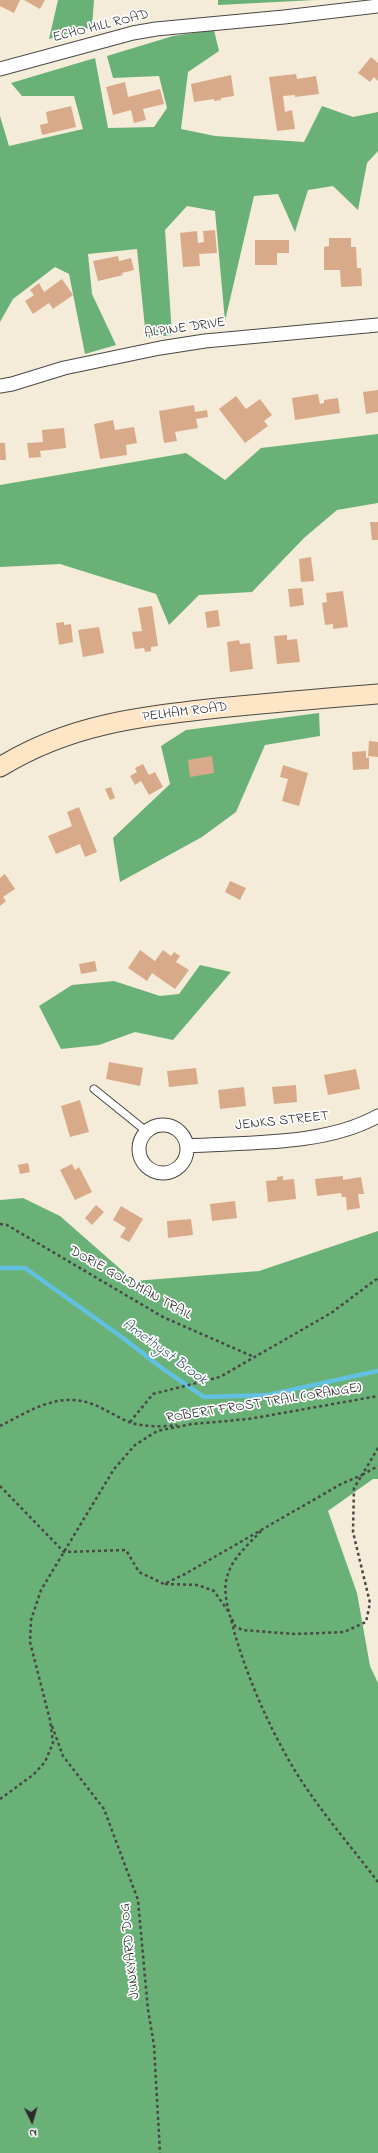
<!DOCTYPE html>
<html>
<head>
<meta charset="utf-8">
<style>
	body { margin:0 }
	#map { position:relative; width:378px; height:2153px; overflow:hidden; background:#f4ecd8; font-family:"Indie Flower",sans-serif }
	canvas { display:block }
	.north { position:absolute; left:12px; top:2101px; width:40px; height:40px; -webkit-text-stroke:3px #fff; paint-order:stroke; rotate:175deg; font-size:11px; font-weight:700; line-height:16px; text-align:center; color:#2b2b2b }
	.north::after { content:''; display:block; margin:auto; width:14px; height:18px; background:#2b2b2b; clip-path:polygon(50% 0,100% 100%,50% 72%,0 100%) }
</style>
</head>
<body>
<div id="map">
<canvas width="378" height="2153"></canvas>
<div class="north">N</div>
</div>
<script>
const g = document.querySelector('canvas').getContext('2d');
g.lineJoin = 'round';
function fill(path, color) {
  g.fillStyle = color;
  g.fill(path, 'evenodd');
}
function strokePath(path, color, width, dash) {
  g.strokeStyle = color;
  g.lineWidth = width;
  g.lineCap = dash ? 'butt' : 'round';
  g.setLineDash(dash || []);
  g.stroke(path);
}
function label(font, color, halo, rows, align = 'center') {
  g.font = font + ' "Indie Flower",sans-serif';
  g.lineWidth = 3.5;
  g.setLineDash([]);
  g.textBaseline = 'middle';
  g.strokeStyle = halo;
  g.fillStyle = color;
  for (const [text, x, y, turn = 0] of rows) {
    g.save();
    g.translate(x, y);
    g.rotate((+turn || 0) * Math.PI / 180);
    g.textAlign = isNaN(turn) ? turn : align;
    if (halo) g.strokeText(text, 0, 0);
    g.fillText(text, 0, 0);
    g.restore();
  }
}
const forest = new Path2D(`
	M58 0H94L92 27 49 39Z
	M218 0H315L218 5Z
	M214 30 219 51 188 72 181 129 215 136 304 142 322 106 353 117 378 112V151L367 163 358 210 333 186 308 190 295 232 278 194 254 196 225 321 215 211 187 206 165 230 172 335 146 338 137 249 88 254 92 294 116 345 85 354 69 274 55 267 13 299 0 322V116L9 146 83 129 74 96H22L11 83 95 58 108 128 154 127 167 108 159 76 113 78 107 56 173 36Z
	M378 434V503L337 510 304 538 252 592 199 595 169 625 156 594 60 564 0 567V485L186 453 225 480 261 448Z
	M319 713 320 736 265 745 236 812 202 837 120 882 113 838 170 784 161 746 186 730Z
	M200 965 231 972 173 1040 135 1032 99 1045 61 1049 39 1006 72 985 114 981 160 996 179 994Z
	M23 1198 60 1216 134 1281 259 1271 378 1231V1479H373L328 1511 357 1593 370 1666 378 1683V2153H0V1200Z`);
const stream = new Path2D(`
	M0 1268H25L123 1338 163 1369 204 1397 268 1395 378 1371`);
const building = new Path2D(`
	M0 0H20L14 13 0 6Z
	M24 0H45L40 9Z
	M371 57 378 63V81L374 77 370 82 358 73Z
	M296 74 297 79 316 76 319 94 295 97V95L283 96 285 112 292 110 295 129 277 131 269 77Z
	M231 75 234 96 221 98V100L214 101V99L194 102 191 84Z
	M125 82 128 97 160 89 164 104 143 109 146 120 134 123 131 110 113 115 106 87Z
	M71 106 76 127 42 135 40 125 48 123 46 112Z
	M215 230 217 253 199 254 200 266 183 267 180 233 197 231 198 243 204 242 203 231Z
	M329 238H351V247H356L357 268H361L362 286 341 287 340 270H324V247L329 246Z
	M255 240H289V253H277V265H255Z
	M118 256 119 261 131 258 134 270 122 273 123 275 98 281 93 261Z
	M62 279 73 295 53 309 49 303 33 314 25 301 34 295 30 290 39 283 44 292Z
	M378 390V412L366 414 363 392Z
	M318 394 320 404 324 403V400L338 398 340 413 295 420 292 398Z
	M236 396 246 409 260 399 272 415 264 421 268 426 245 443 219 409Z
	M194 405 195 412 207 410 208 417 196 419 198 428 175 432 177 441 164 443 159 411Z
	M113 420 115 430 134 427 137 443 126 445 127 455 100 459 94 424Z
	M64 428 66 448 40 451 41 457 29 458 27 443 43 442 42 430Z
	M0 443H5L6 460H0Z
	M370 522H378V540H372Z
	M311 557 314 581 301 582 299 559Z
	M302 588 304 605 290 607 288 589Z
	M343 591 348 627 333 629V624L325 625 322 603 327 602 326 593Z
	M152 606 158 646 151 647V651L145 652 144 648 135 649 132 632 142 631 138 608Z
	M218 610 220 626 207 628 205 612Z
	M64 622V625L71 624 73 642 59 645 56 623Z
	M99 627 104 653 83 657 78 630Z
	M287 635V640L297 639 300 662 277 664 274 636Z
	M239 640 240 644 250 643 253 669 230 672 227 642Z
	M369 741 378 742V757L368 756Z
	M366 751V758L369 757V769L353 770 352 752Z
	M212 756 214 773 190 777 188 760Z
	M143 764 149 775 155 772 163 787 149 795 141 781 135 785 130 776 137 772 135 768Z
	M283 765 308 773 299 806 282 801 288 779 280 777Z
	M111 787 115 798 110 800 105 789Z
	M79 807 97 852 85 857 80 844 56 854 48 836 72 826 67 812Z
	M5 874 15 889 3 897 6 901 0 906V878Z
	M230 881 246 888 240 900 225 892Z
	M140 950 155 961 163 950 171 956 174 952 180 956 176 962 189 970 175 989 152 973 147 981 128 968Z
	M95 961 97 971 81 974 79 964Z
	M109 1062 143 1068 140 1086 106 1079Z
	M196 1068 198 1084 169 1087 167 1071Z
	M356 1069 360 1089 328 1095 324 1075Z
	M296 1085 297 1102 274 1104 272 1087Z
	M244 1087 246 1106 220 1109 218 1090Z
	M80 1100 89 1132 70 1137 61 1106Z
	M28 1163 30 1172 20 1174 18 1165Z
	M72 1164 75 1170 79 1167 92 1192 75 1200 60 1170Z
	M283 1176V1180L294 1179 296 1199 268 1202 266 1181 277 1180V1177Z
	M343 1176V1180L361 1177 364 1194H358L360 1208 347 1210 346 1197H342L341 1193 317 1196 315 1179Z
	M235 1201 237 1218 212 1221 210 1204Z
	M96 1205 104 1212 92 1225 85 1218Z
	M121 1206 143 1219 129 1242 120 1237 126 1228 113 1220Z
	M191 1219 193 1235 168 1238 167 1221Z`);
const path = new Path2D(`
	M0 1224 7 1225 163 1317 254 1357
	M130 1422 153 1394 220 1377 331 1313 378 1278
	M0 1426C22 1415 46 1399 72 1400 93 1400 110 1414 129 1422 142 1427 163 1427 177 1425
	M0 1486 64 1552 126 1550 139 1572 164 1584 185 1574 341 1484 362 1475 378 1448
	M261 1531C248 1545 232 1558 227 1577 222 1593 230 1615 234 1631 246 1673 265 1718 287 1757 312 1802 347 1841 378 1882
	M165 1584 198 1585 214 1591 228 1611
	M232 1619 235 1626 242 1630 295 1634 344 1632 366 1622 370 1603 353 1532 354 1488 362 1475 378 1466
	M52 1726 63 1756 104 1809 138 1900 148 2010 154 2045 160 2153
	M0 1799 33 1775 45 1762 53 1743 50 1720 30 1642 31 1620 41 1590 114 1469 135 1445 157 1431 192 1424 249 1419 378 1396`);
const lane = new Path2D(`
	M94 1089 146 1131`);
const street = new Path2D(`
	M0 69 133 33 156 29 284 17 378 6
	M0 386 12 384 64 368 160 348 205 341 378 325
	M139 1149a24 24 0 1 1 48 0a24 24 0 1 1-48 0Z
	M187 1146C248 1142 324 1146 378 1116`);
const secondary = new Path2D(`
	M0 767C70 724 138 717 218 708 271 703 325 698 378 694`);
const streetNames = [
	["ECHO HILL ROAD",101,27,-14],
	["ALPINE DRIVE",185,329,-8],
	["PELHAM ROAD",185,713,-7],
	["JENKS STREET",282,1122,-6],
	["DORIE GOLDMAN TRAIL",130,1284,29],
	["ROBERT FROST TRAIL (ORANGE)",264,1404,-9],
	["JUNKYARD DOG",131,1951,-96]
];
const waterNames = [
	["Amethyst Brook",164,1353,36]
];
fill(forest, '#6ab178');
strokePath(stream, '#62c0e1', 4.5);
fill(building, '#d9aa89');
strokePath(lane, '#494845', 9);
strokePath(street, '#494845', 15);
strokePath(secondary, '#494845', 21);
strokePath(path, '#494845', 2.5, [3, 3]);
strokePath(lane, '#fff', 7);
strokePath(street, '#fff', 13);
strokePath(secondary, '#fde5c5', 19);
label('14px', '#2b2b2b', '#fff', streetNames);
label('italic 15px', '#3e5f6b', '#fff', waterNames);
</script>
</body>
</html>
